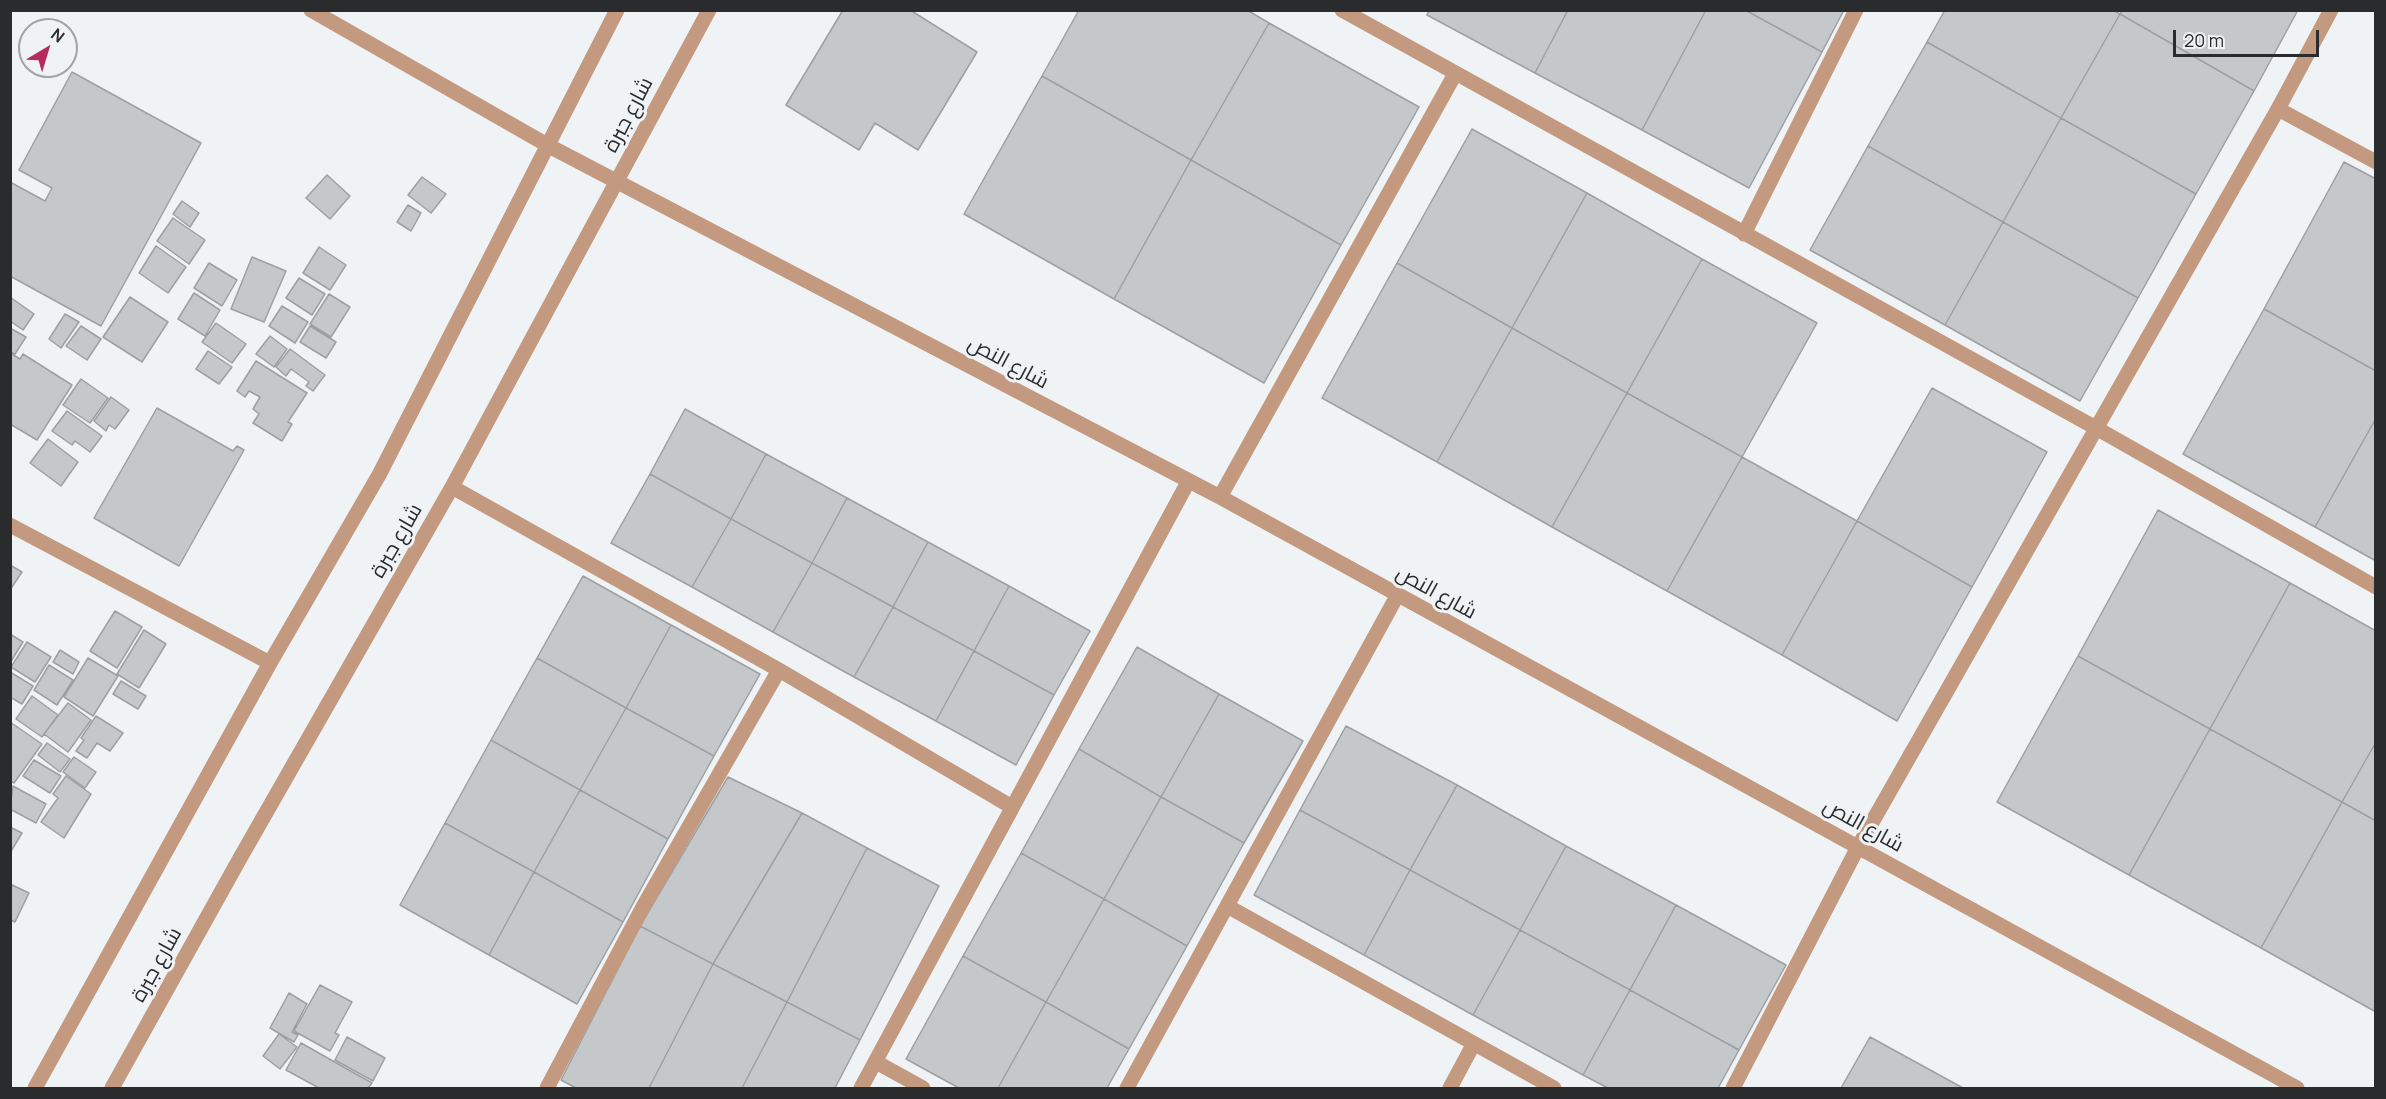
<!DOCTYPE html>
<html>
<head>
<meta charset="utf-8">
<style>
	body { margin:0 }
	#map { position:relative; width:2386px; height:1099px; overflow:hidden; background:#f0f3f6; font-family:Manrope,sans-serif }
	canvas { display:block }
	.frame { position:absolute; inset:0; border:12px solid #2a2b2c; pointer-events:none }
	.north { position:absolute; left:18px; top:18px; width:60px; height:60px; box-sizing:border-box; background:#f0f3f6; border:2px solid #a1a3a5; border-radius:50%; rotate:38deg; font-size:16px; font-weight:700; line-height:24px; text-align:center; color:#2a2b2c }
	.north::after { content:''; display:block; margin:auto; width:21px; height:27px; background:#b82a5d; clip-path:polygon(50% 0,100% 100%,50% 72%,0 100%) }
	.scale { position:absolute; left:2173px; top:30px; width:146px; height:27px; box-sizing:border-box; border:3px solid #2a2b2c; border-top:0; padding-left:8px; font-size:18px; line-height:21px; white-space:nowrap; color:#2a2b2c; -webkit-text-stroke:4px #f0f3f6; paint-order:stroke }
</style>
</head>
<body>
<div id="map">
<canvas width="2386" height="1099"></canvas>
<div class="frame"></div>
<div class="north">N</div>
<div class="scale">20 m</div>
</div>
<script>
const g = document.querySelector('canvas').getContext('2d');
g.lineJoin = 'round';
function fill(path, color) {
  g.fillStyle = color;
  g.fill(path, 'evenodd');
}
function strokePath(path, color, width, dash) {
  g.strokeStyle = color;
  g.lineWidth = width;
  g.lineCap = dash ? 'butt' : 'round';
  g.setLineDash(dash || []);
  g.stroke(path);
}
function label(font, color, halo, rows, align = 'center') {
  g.font = font + ' Manrope,Cairo,sans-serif';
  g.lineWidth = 6;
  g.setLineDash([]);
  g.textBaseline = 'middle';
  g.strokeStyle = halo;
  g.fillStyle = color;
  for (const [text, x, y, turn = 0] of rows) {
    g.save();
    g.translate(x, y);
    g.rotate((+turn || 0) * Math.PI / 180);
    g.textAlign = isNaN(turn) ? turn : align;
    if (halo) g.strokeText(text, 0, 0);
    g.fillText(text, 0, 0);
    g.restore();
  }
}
const building = new Path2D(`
	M843 10H910L977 52 918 150 875 123 859 150 786 105Z
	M1079 10H1247L1269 23 1191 160 1042 76Z
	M1429 10H1568L1535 73 1427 15Z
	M1568 10H1706L1642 130 1535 73Z
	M1706 10H1745L1822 52 1749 188 1642 130Z
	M1745 10H1844L1822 52Z
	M1945 10H2113L2120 14 2061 118 1927 42Z
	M2122 10H2298L2254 91 2120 14Z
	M2120 14 2254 91 2196 194 2061 118Z
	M1269 23 1419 107 1341 245 1191 160Z
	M1927 42 2061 118 2003 222 1868 146Z
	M72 72 201 143 101 326 10 276V182L45 201 52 188 19 170Z
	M1042 76 1191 160 1114 299 964 214Z
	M2061 118 2196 194 2138 298 2003 222Z
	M1472 129 1587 193 1512 328 1397 263Z
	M1868 146 2003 222 1945 325 1810 250Z
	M1191 160 1341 245 1264 383 1114 299Z
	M2344 162 2376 179V371L2264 309Z
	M327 175 350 196 330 219 306 198Z
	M422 177 446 194 431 213 408 195Z
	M1587 193 1702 259 1627 393 1512 328Z
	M182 201 199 213 190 227 173 214Z
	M408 205 421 213 411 231 397 222Z
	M173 218 205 240 189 264 157 241Z
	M2003 222 2138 298 2080 401 1945 325Z
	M156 246 186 267 168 293 139 273Z
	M319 247 346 265 330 290 303 273Z
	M252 257 286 271 264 322 231 309Z
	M1702 259 1817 323 1742 457 1627 393Z
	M209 263 237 280 222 306 194 288Z
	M1397 263 1512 328 1437 462 1322 398Z
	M299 278 325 294 312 315 286 298Z
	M194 293 220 310 205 336 178 319Z
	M329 294 350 307 331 337 310 324Z
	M10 297 34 314 23 330 10 321Z
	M130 297 168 322 142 362 103 337Z
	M282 306 308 322 295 343 269 326Z
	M2264 309 2376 371V418L2315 527 2183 454Z
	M65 314 79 322 61 348 49 339Z
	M216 323 246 344 232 363 202 342Z
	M81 326 101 339 87 360 66 346Z
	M310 326 336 342 326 358 300 342Z
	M10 328 26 337 15 354 10 352Z
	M1512 328 1627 393 1552 527 1437 462Z
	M270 336 287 349 274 367 256 354Z
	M290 349 325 375 313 391 306 386 309 382 291 369 286 376 276 367Z
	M208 351 232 367 219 384 196 369Z
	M10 353 20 359 23 354 72 385 37 440 10 424Z
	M256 361 307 393 288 422 292 424 282 441 253 423 259 414 253 409 260 397 249 391 245 397 237 391Z
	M81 379 108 398 90 423 63 405Z
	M1932 388 2047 452 1972 587 1857 521Z
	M1627 393 1742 457 1667 591 1552 527Z
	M111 397 129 410 115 429 109 425 106 431 94 421Z
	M157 408 233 451 237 446 244 450 179 566 94 518Z
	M685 409 766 454 731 519 650 474Z
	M67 411 102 436 90 452 75 441 72 445 52 431Z
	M2376 418V561L2315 527Z
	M48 439 78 462 61 486 30 463Z
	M766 454 847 498 812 563 731 519Z
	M1742 457 1857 521 1782 655 1667 591Z
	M650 474 731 519 692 587 611 543Z
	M847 498 928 542 893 607 812 563Z
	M2158 510 2290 583 2210 729 2078 656Z
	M731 519 812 563 773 632 692 587Z
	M1857 521 1972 587 1897 721 1782 655Z
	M928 542 1009 586 974 651 893 607Z
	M812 563 893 607 854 677 773 632Z
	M10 565 22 572 10 590Z
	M583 576 671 625 626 708 537 658Z
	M2290 583 2376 631V742L2342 802 2210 729Z
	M1009 586 1090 631 1054 695 974 651Z
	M893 607 974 651 936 721 854 677Z
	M115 611 142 627 117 668 90 651Z
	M671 625 760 674 714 756 626 708Z
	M144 630 166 644 139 688 117 674Z
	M10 634 23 642 10 663Z
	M27 642 51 657 35 682 11 667Z
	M1137 647 1219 694 1161 797 1079 749Z
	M60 650 79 662 73 674 53 662Z
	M974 651 1054 695 1016 765 936 721Z
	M2078 656 2210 729 2129 875 1997 802Z
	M88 658 118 676 93 716 64 697Z
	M537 658 626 708 580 790 491 740Z
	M49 665 73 680 57 705 34 690Z
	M10 672 33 686 22 704 10 697Z
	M121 681 146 696 138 709 113 694Z
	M1219 694 1303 741 1244 843 1161 797Z
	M32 696 58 715 42 737 16 719Z
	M68 703 91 720 68 752 44 734Z
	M626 708 714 756 668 839 580 790Z
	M96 716 123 733 110 751 97 743 87 758 76 751 84 740 81 738Z
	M10 722 42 744 14 783 10 781Z
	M1346 726 1457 785 1410 870 1300 810Z
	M2210 729 2342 802 2261 948 2129 875Z
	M491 740 580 790 534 872 445 823Z
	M2376 742V821L2342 802Z
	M47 743 70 759 60 772 38 755Z
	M1079 749 1161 797 1104 899 1021 853Z
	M74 757 96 772 85 788 63 772Z
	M34 760 61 776 50 793 23 776Z
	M66 776 91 794 64 838 41 822 58 798 53 794Z
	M728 777 802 813 713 964 640 926Z
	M1457 785 1566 846 1520 930 1410 870Z
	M13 786 46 804 36 823 10 809Z
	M580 790 668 839 623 922 534 872Z
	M1161 797 1244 843 1187 946 1104 899Z
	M2342 802 2376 821V1012L2261 948Z
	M1300 810 1410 870 1364 955 1254 895Z
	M802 813 867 848 787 1002 713 964Z
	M445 823 534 872 489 955 400 905Z
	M10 827 22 833 10 853Z
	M1566 846 1676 905 1630 990 1520 930Z
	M867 848 939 886 860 1040 787 1002Z
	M1021 853 1104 899 1046 1002 963 956Z
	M1410 870 1520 930 1473 1015 1364 955Z
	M534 872 623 922 577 1004 489 955Z
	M10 884 29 893 15 922 10 920Z
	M1104 899 1187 946 1129 1049 1046 1002Z
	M1676 905 1786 965 1739 1050 1630 990Z
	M640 926 713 964 649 1088H576L561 1080Z
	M1520 930 1630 990 1583 1075 1473 1015Z
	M963 956 1046 1002 998 1088H959L906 1059Z
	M713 964 787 1002 742 1088H649Z
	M320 985 352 1002 335 1033 339 1035 330 1051 294 1031Z
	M1630 990 1739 1050 1718 1088H1608L1583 1075Z
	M289 993 307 1004 292 1032 298 1035 294 1042 270 1028Z
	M787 1002 860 1040 835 1088H742Z
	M1046 1002 1129 1049 1107 1088H998Z
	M279 1034 297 1047 280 1069 263 1056Z
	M347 1037 385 1058 373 1081 335 1060Z
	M1870 1037 1963 1088H1841Z
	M301 1043 372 1083 368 1088H319L286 1070Z`);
const minor = new Path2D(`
	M311 10 549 146 1220 497 2297 1088
	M1342 10 2096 428 2376 587
	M2278 109 2376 162
	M1744 234 1856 10
	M452 487 779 670 1012 807
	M1220 497 1455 74
	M10 525 270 663
	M1227 906 1554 1088
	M876 1062 923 1088
	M35 1088 270 663 379 475 617 10
	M112 1088 239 860 452 487 709 10
	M547 1088 644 905 779 670
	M861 1088 1188 482
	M1127 1088 1397 596
	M1450 1088 1473 1045
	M1733 1088 1858 847 2278 109 2331 10`);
const streetNames = [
	["شارع جبرة",629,115,-62],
	["شارع النص",1008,363,28],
	["شارع جبرة",397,541,-60],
	["شارع النص",1436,593,29],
	["شارع النص",1863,826,29],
	["شارع جبرة",157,965,-61]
];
fill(building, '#c5c8cb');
strokePath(building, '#9da0a3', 1.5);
strokePath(minor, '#c3997f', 15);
label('21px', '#2a2b2c', '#f0f3f6', streetNames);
</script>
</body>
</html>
